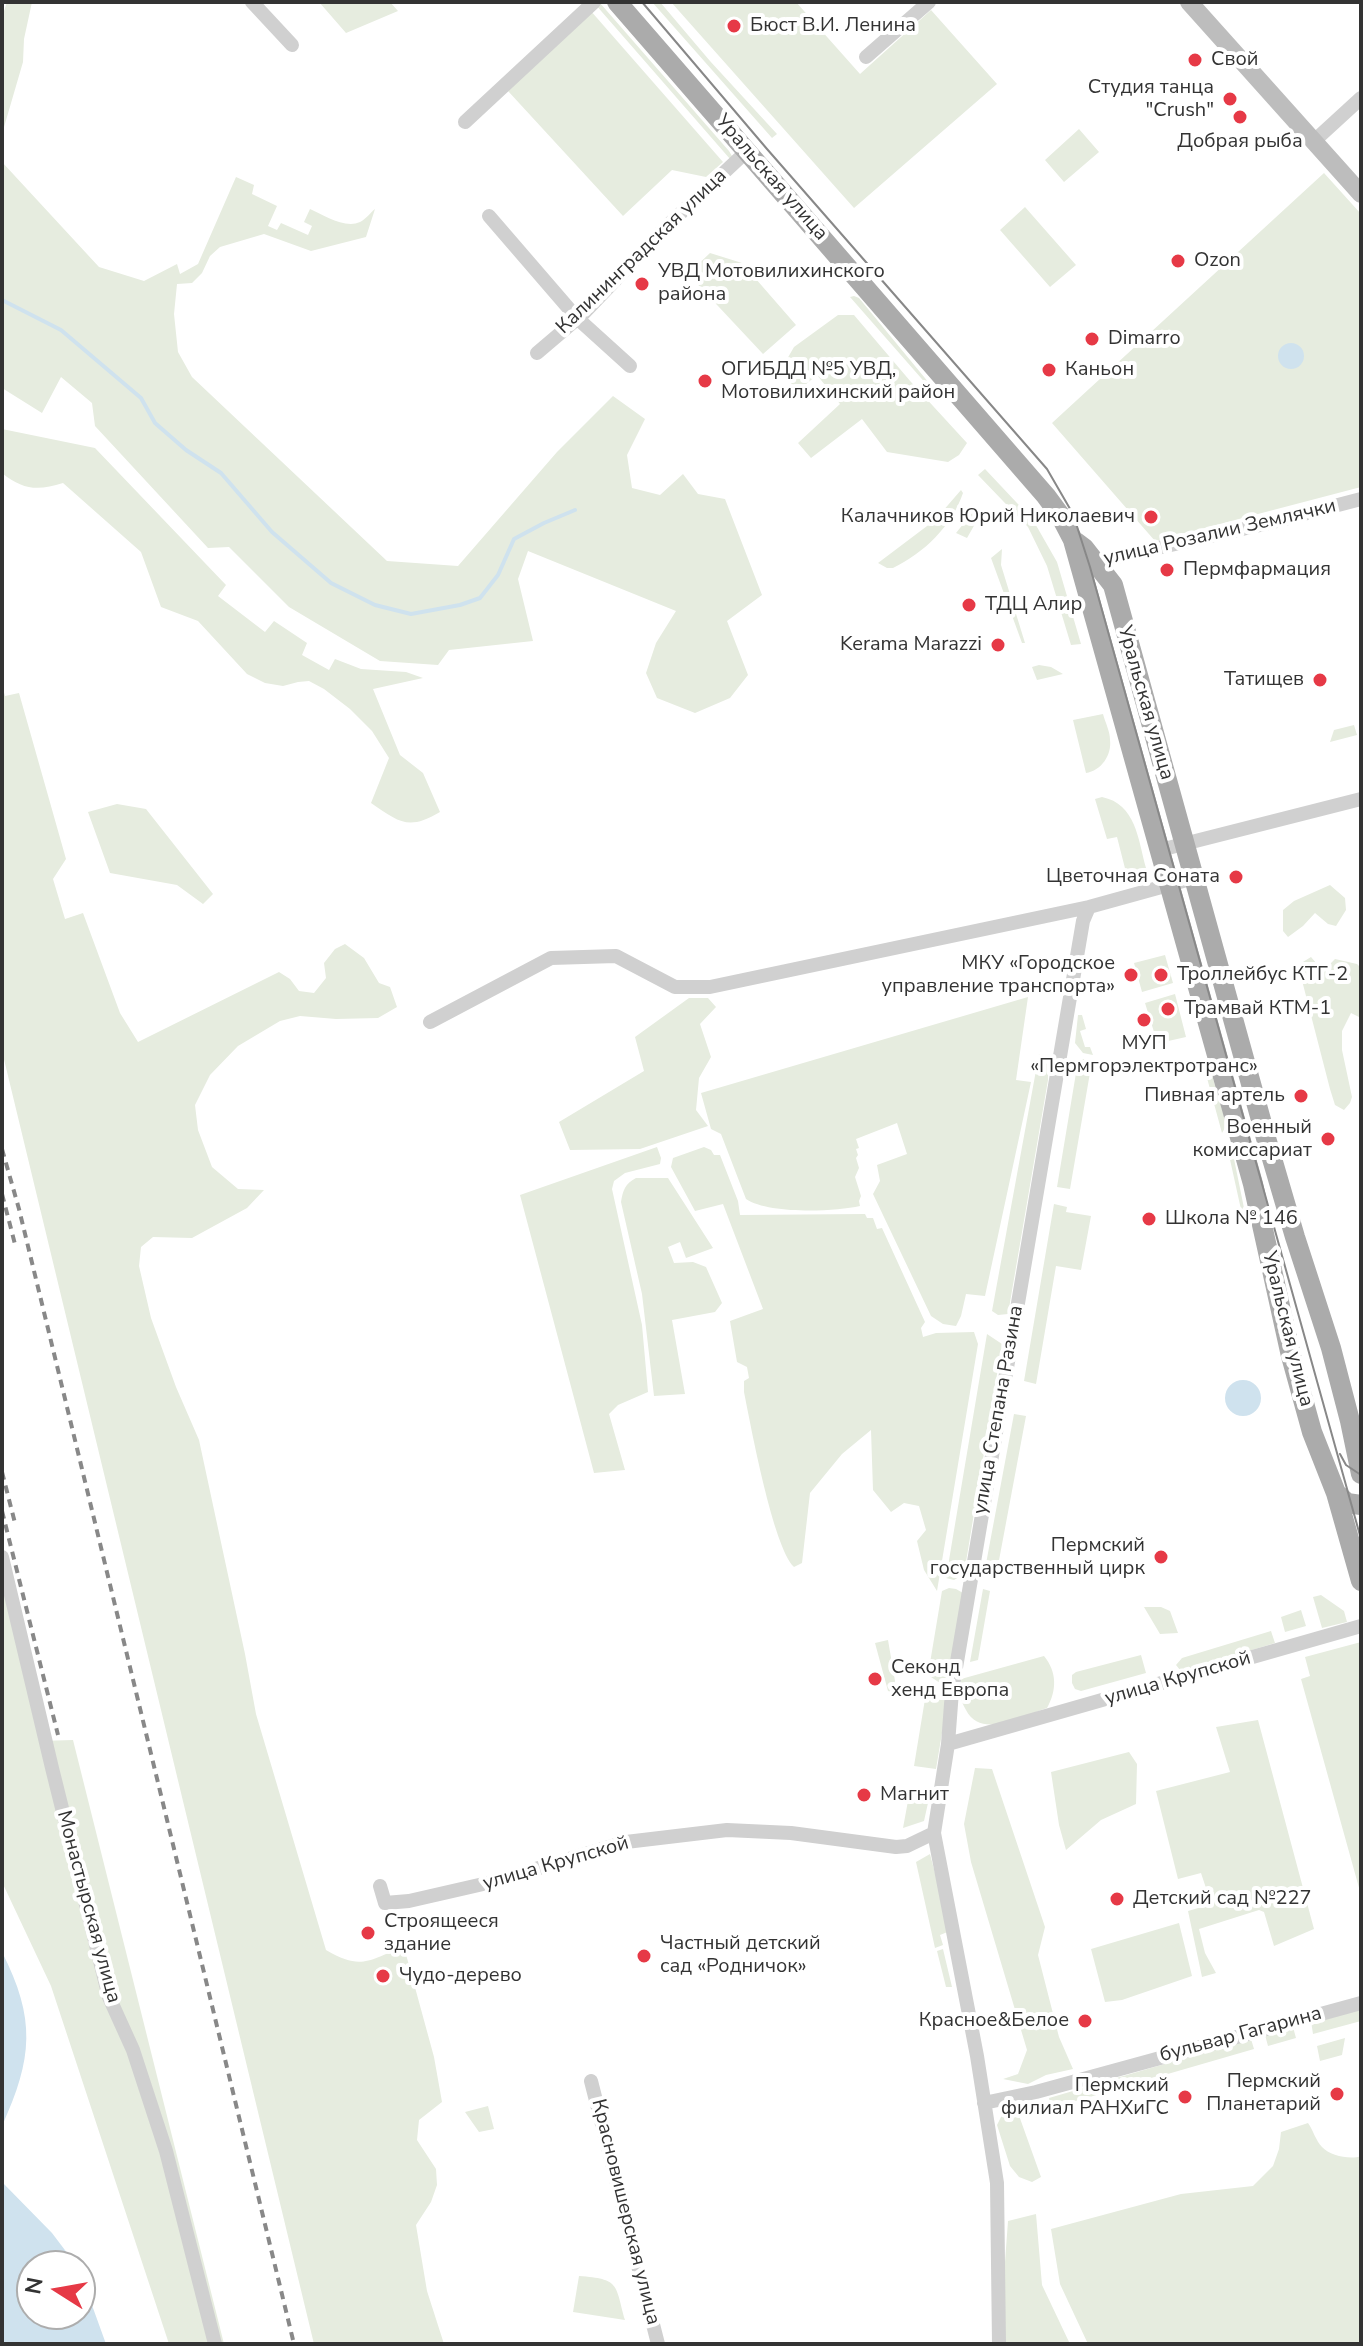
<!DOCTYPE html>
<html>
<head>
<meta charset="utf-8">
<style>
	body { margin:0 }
	#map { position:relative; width:1363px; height:2346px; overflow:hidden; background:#fff; font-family:"Nunito Sans",sans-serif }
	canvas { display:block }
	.frame { position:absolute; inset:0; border:4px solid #333; pointer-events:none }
	.north { position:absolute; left:16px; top:2250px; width:80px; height:80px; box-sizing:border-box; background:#fff; border:2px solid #adadad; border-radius:50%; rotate:281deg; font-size:22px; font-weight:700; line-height:32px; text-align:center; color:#333 }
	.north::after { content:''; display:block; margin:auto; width:28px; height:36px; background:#e63946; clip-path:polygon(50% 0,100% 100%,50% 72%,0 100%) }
</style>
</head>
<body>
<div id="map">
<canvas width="1363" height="2346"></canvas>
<div class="frame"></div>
<div class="north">N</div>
</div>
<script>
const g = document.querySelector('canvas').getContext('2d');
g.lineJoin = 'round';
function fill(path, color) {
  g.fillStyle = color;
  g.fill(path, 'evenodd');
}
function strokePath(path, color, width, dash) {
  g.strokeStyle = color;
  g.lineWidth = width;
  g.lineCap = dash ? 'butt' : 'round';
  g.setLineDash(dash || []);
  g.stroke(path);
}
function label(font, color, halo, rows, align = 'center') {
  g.font = font + ' "Nunito Sans",sans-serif';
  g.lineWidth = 8;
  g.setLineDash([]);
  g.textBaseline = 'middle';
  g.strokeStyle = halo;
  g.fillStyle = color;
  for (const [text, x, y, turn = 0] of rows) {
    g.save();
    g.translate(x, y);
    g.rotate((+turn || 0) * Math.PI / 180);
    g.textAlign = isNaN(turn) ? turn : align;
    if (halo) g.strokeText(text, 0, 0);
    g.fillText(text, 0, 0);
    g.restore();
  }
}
const green = new Path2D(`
	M7 2H32L24 39 23 62 2 134V17Z
	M319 2H390L398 11 346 33Z
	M652 2H660L710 61 777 134 772 138Z
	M671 2H796L860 74 931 10 997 84 854 208Z
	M600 3 729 151 732 156 730 159 595 4Z
	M590 10 723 162 706 177 672 170 623 216 508 91Z
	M1079 129 1099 152 1064 182 1045 160Z
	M2 162 99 267 144 281 177 264 180 274 198 264 236 177 254 185 252 194 277 206 268 226 277 230 281 223 308 235 312 226 304 222 310 209C323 215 345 229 360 222 365 220 371 212 375 209L366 237 311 251 264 234 220 247 210 256 202 273 192 283 177 284 174 314 178 352 192 377 387 561 458 566 557 452 613 396 645 419 627 455 632 488 660 495 683 474 698 494 725 499 762 595 727 621 748 675 730 698 695 713 657 698 646 673 656 643 676 611 528 551 518 579 533 641 449 650 438 665 380 661 289 607 229 547 208 548 95 426 92 403 61 377 42 413 2 388Z
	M1324 173 1361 214V487L1155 541 1052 423Z
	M1025 207 1076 265 1050 287 1000 230Z
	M710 253 742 263 796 325 763 354 688 274Z
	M854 296 859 298 929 383 928 386 850 297Z
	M838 315H854L911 382 967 443 959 455 948 462 887 452 862 419 811 458 798 443 840 404 817 375 799 390 779 373 794 347Z
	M2 429 95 448 226 585 218 596 265 632 274 621 307 643 302 655 329 670 335 659 361 669 406 672 423 678 373 689 400 755 423 773 440 812C408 831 399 822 371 803L389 758 372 731 350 709 324 689 309 681 298 682 283 686 265 683 247 674 198 621 161 607 141 552 63 483C38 491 23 490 2 473Z
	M985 469 1033 520 1057 562 1081 644 1071 645 1047 566 1028 527 978 475Z
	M961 490 963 493C952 526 924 553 893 568H887L878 563 935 520Z
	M976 508 979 517 967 538 956 533Z
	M1002 549 1001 565 1025 643H1022L991 558Z
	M1039 665 1051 667 1063 674 1037 680 1032 667Z
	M2 685 5 696 19 693 66 859 53 879 65 919 83 913 120 1013 138 1042 279 972 290 979 299 991 314 993 326 978 324 963 335 949 345 944 364 958 379 983 390 987 397 1007 378 1018 336 1019 300 1016 280 1021 238 1046 210 1075 195 1105 198 1130 212 1167 238 1189 264 1190 247 1208 192 1238 153 1237 141 1247 139 1266 151 1318 176 1387 199 1440 245 1654 256 1714 326 1950C362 1971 368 1960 404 1947L434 2057 442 2102 419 2120 417 2140 436 2169 437 2185 431 2202 416 2225 427 2291 444 2344H314L2 1051Z
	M1103 714C1105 722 1110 731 1110 740 1112 755 1101 771 1086 773L1073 720Z
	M1354 725 1357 735 1330 742 1334 730Z
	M1102 797C1136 804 1138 839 1146 868L1129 884 1117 837 1107 839 1095 799Z
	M117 804 146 809 213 894 203 904 177 885 110 873 88 812Z
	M1330 885 1345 898 1346 910 1336 926 1328 924 1315 913 1303 926 1288 937 1283 931V910L1294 901Z
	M1165 955 1173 983 1142 992 1134 963Z
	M1311 957 1323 971 1335 959 1357 964 1361 968V1018L1351 1013 1342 1031V1050L1352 1097 1350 1103 1344 1110 1335 1105 1330 1089 1298 965Z
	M1175 994 1186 1037 1133 1049 1132 1039 1154 1032 1145 1003Z
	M1028 997 1016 1080 1031 1082 985 1296 966 1294 961 1316 956 1326 943 1324 931 1316 873 1194 880 1181 877 1165 907 1154 897 1123 856 1139 859 1148 856 1149 858 1155 856 1158 859 1168 855 1177 861 1196 859 1201 860 1206C833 1212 768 1214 746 1199L721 1134 711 1129 701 1093Z
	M689 998H708L716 1007 700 1024 711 1057 699 1078 696 1110 708 1126 640 1149 570 1150 559 1122 644 1071 635 1037Z
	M1078 1015H1082L1086 1029 1080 1031 1085 1047H1090L1093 1055 1083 1053 1075 1043Z
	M1039 1054H1048V1080L1008 1314 998 1315 992 1311Z
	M1083 1059 1092 1061 1070 1189 1057 1187 1078 1061Z
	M1204 1067 1210 1068 1225 1120 1226 1126 1222 1133Z
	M1227 1146 1232 1149 1245 1213 1242 1214Z
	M657 1147 661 1158 660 1164 625 1173 614 1181 612 1189 642 1325 648 1392 618 1405 609 1414 625 1470 594 1473 520 1195Z
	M704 1147 711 1150 714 1155H720L738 1201 740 1215 865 1214 867 1218H873L877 1229 882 1228 925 1322 921 1328 923 1337 936 1333 974 1332 978 1344 937 1591 924 1570 917 1541 926 1530 919 1506 904 1503 891 1512 873 1490 871 1430 842 1454 810 1493 802 1563 794 1567C773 1546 751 1427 744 1392V1381L749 1378 747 1367 737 1362 730 1321 763 1309 723 1204 695 1211 671 1167 673 1158Z
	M636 1178H668L713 1248 686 1258 680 1242 668 1247 674 1263 693 1262 706 1267 722 1303 715 1312 672 1320 685 1394 654 1396 642 1294 621 1202C623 1190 625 1184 636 1178Z
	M1054 1204 1067 1207 1066 1212 1091 1216 1081 1270 1056 1266 1036 1384 1024 1381Z
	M987 1334 1002 1344 964 1574 954 1580 946 1578Z
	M1014 1414 1026 1416 997 1571 985 1569Z
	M2 1581 40 1741 73 1740 224 2344H169L51 1986 2 1882Z
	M949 1588 956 1589 963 1593 948 1678 940 1683 928 1675 942 1591Z
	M983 1589 990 1591 978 1660 970 1662Z
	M1321 1595 1344 1611 1347 1622 1322 1628 1313 1597Z
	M1144 1607H1161L1170 1611 1178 1633 1160 1634Z
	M1301 1610 1306 1626 1285 1632 1281 1617Z
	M1271 1631 1275 1643 1186 1670H1180L1176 1665 1182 1658Z
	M888 1640 895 1681 892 1692 888 1691 875 1643Z
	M1361 1642V1895L1301 1679 1310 1676 1305 1657Z
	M1141 1655 1146 1673 1081 1691 1075 1689 1072 1683V1675L1076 1672Z
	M1044 1656C1057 1672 1057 1690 1047 1708 1024 1715 981 1740 966 1710 960 1700 959 1691 961 1679Z
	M925 1699 944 1700 947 1703 936 1769 914 1766Z
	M1258 1720 1314 1929 1274 1946 1264 1912 1259 1910 1199 1929 1205 1953 1216 1973 1202 1977 1188 1911 1205 1906 1209 1897 1201 1873 1178 1879 1156 1791 1230 1772 1216 1727Z
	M1129 1752 1137 1764 1136 1804 1101 1820 1066 1850 1059 1825 1051 1772Z
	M975 1768 992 1769 1045 1927 1038 1955 1059 2037 1073 2069 1046 2075 1028 2084 1003 2079 1018 2074 1027 2050 971 1862 964 1824Z
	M910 1790 930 1794 924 1821 903 1828Z
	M930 1854 950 1931 940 1935 943 1945 935 1948 916 1862Z
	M1179 1923 1192 1976 1122 2000 1105 2002 1091 1949Z
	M943 1949 952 1987H946L937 1951Z
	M1361 2008V2021L1313 2034 1311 2021Z
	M1293 2027 1296 2038 1268 2046 1265 2035Z
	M1345 2038 1342 2055 1320 2061 1317 2046Z
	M1251 2039 1254 2049 1109 2091 1106 2081Z
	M1097 2084 1100 2094 1051 2108 1049 2098Z
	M488 2106 494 2129 479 2132 465 2112Z
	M1017 2110 1041 2177 1032 2182 1019 2177 1010 2166 997 2125 1003 2113Z
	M1308 2123C1313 2130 1316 2141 1322 2147 1330 2156 1351 2160 1361 2156V2344H1088L1060 2284 1051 2229 1181 2194 1253 2186 1273 2166 1279 2149 1281 2132Z
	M1036 2214 1042 2285 1070 2344H999L1008 2221Z
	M579 2276C620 2279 615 2284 625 2320L573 2312Z`);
const water = new Path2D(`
	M1278 356a13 13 0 1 1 26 0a13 13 0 1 1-26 0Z
	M1225 1398a18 18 0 1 1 36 0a18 18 0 1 1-36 0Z
	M2 1952C36 2019 33 2058 2 2126Z
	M2 2182 52 2233 77 2266H32V2314H80V2272L106 2344H2Z`);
const stream = new Path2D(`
	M2 300 61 330 141 398 155 423 186 450 221 473 272 532 331 583 375 605 411 614 460 605 480 598 498 575 514 539 544 523 575 510`);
const street = new Path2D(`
	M252 2 292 45
	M866 57 929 2
	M465 122 594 2
	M1313 142 1361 98
	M489 216 577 318 630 366
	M537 353 584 313 667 226 747 151
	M1090 567 1095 562 1269 523 1361 499
	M1160 850 1361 799
	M430 1022 551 958 616 956 675 987H710L1089 907 1194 878
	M2 1557 52 1768 109 1997 133 2050 166 2151 215 2344
	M948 1744 1361 1626
	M380 1886 385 1903 409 1901 492 1882 626 1842 727 1830 791 1833 896 1847 907 1846 934 1833
	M591 2081 658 2344
	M984 2103 1036 2092 1361 2003
	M999 2344 997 2183 977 2056 934 1833 948 1744 952 1691 1083 921 1089 907`);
const secondary = new Path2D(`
	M1189 2 1361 194`);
const primary = new Path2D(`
	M617 2 1046 496 1060 515 1073 540 1253 1184 1291 1356 1312 1432 1336 1493 1361 1581
	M1076 542 1084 548 1113 585 1266 1138 1295 1237 1331 1348 1350 1421 1361 1474
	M1336 1493 1347 1503 1361 1505`);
const tram = new Path2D(`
	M642 2 767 149 1047 469 1073 514 1090 567 1361 1539
	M1340 1454 1346 1465 1361 1475`);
const rail = new Path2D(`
	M2 1149 19 1209 294 2344
	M2 1194 16 1248
	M2 1472 15 1523
	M2 1511 58 1735`);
const markers = [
	[734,26,8,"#e63946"],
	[1195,60,8,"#e63946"],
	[1230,99,8,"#e63946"],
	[1240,117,8,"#e63946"],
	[1178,261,8,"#e63946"],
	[642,284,8,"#e63946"],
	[1092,339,8,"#e63946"],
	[1049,370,8,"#e63946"],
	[705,381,8,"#e63946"],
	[1151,517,8,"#e63946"],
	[1167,570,8,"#e63946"],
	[969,605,8,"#e63946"],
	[998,645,8,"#e63946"],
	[1320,680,8,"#e63946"],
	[1236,877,8,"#e63946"],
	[1131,975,8,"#e63946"],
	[1161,975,8,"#e63946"],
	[1168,1009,8,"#e63946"],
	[1144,1020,8,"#e63946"],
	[1301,1096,8,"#e63946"],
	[1328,1139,8,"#e63946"],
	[1149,1219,8,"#e63946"],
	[1161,1557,8,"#e63946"],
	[875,1679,8,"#e63946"],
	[864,1795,8,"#e63946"],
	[1117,1899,8,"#e63946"],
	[368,1933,8,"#e63946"],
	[644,1956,8,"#e63946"],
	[383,1976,8,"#e63946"],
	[1085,2021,8,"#e63946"],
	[1337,2094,8,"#e63946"],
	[1185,2097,8,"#e63946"]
];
const poiNames = [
	["Бюст В.И. Ленина",750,26],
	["Свой",1211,60],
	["Студия танца",1214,88,"right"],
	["\"Crush\"",1214,111,"right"],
	["Добрая рыба",1240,142,"center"],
	["Ozon",1194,261],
	["УВД Мотовилихинского",658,272],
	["района",658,295],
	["Dimarro",1108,339],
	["ОГИБДД №5 УВД,",721,370],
	["Мотовилихинский район",721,393],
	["Каньон",1065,370],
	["Калачников Юрий Николаевич",1135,517,"right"],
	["Пермфармация",1183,570],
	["ТДЦ Алир",985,605],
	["Kerama Marazzi",982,645,"right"],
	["Татищев",1304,680,"right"],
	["Цветочная Соната",1220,877,"right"],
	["МКУ «Городское",1115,964,"right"],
	["управление транспорта»",1115,987,"right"],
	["Троллейбус КТГ-2",1177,975],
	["Трамвай КТМ-1",1184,1009],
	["МУП",1144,1044,"center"],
	["«Пермгорэлектротранс»",1144,1067,"center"],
	["Пивная артель",1285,1096,"right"],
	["Военный",1312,1128,"right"],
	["комиссариат",1312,1151,"right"],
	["Школа № 146",1165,1219],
	["Пермский",1145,1546,"right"],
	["государственный цирк",1145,1569,"right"],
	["Секонд",891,1668],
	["хенд Европа",891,1691],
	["Магнит",880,1795],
	["Детский сад №227",1133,1899],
	["Строящееся",384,1922],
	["здание",384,1945],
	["Частный детский",660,1944],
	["сад «Родничок»",660,1967],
	["Чудо-дерево",399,1976],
	["Красное&Белое",1069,2021,"right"],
	["Пермский",1321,2082,"right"],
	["Планетарий",1321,2105,"right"],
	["Пермский",1169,2086,"right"],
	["филиал РАНХиГС",1169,2109,"right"]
];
const streetNames = [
	["Уральская улица",771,178,49],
	["Калининградская улица",642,252,-44],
	["улица Розалии Землячки",1220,533,-13],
	["Уральская улица",1145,703,74],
	["Уральская улица",1287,1329,76],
	["улица Степана Разина",999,1410,-80],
	["улица Крупской",1178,1679,-16],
	["улица Крупской",556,1864,-16],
	["Монастырская улица",88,1907,75],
	["бульвар Гагарина",1241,2035,-15],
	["Красновишерская улица",625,2212,76]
];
fill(green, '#e6ecdf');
fill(water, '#cfe2ee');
strokePath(stream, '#cfe2ee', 4);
strokePath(street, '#d0d0d0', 14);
strokePath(secondary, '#bdbdbd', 18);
strokePath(primary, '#ababab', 20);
strokePath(tram, '#888', 2);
strokePath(rail, '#888', 4, [8, 6]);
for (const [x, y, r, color] of markers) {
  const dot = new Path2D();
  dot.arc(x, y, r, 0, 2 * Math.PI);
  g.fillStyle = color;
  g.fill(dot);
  strokePath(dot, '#fff', 3);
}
label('20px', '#333', '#fff', poiNames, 'left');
label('20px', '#333', '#fff', streetNames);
</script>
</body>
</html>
